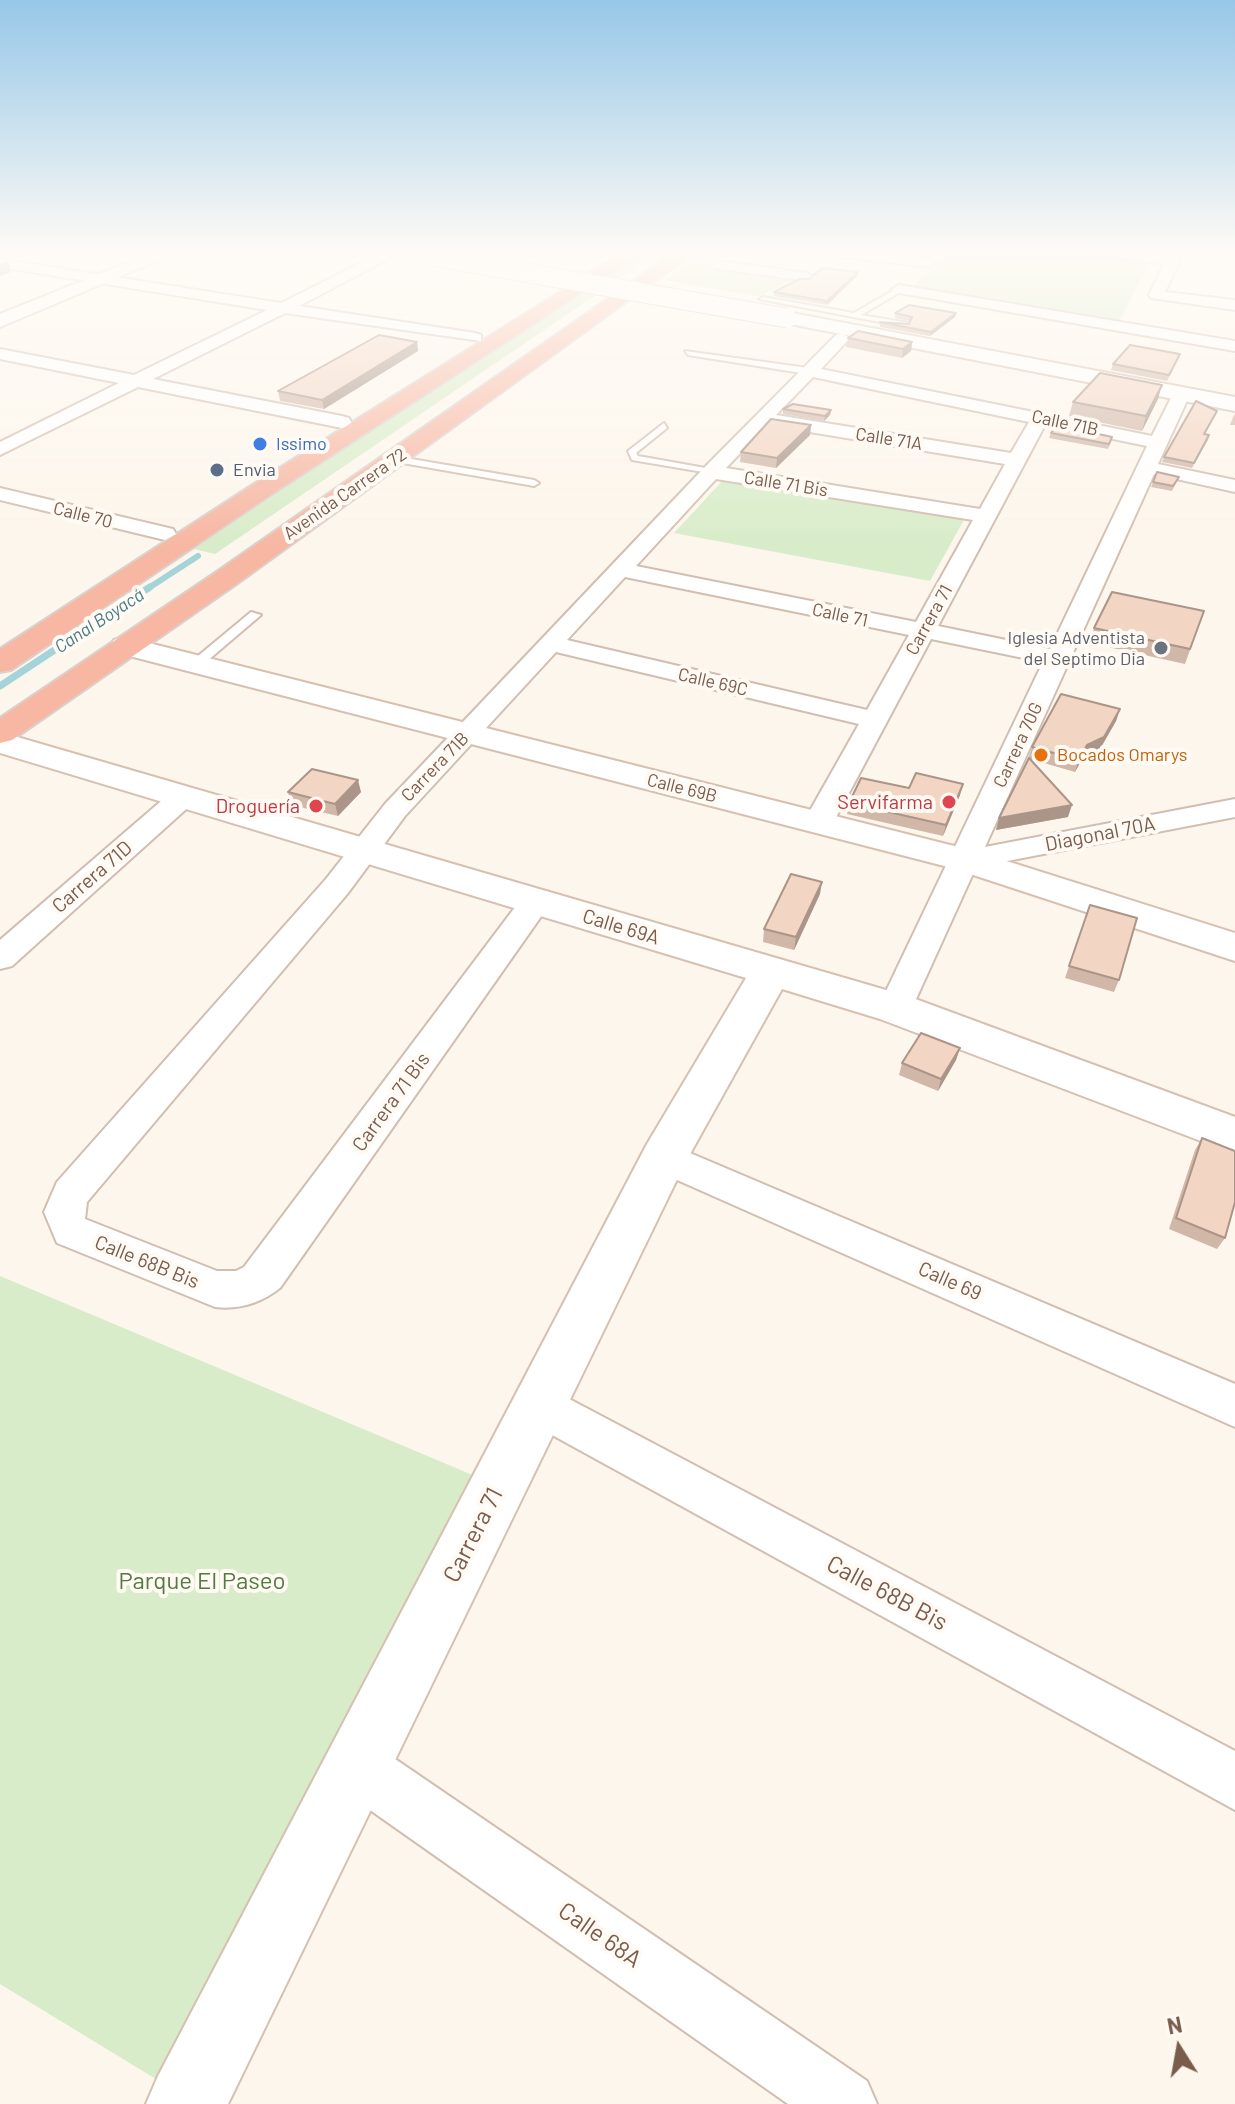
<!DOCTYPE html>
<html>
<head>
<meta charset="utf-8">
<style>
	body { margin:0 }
	#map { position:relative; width:1235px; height:2104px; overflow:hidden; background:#fdf6ec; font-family:Barlow,sans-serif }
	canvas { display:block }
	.north { position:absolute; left:1139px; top:2008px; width:80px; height:80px; -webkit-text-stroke:6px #fffaf3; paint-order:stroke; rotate:349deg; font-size:22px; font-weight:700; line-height:32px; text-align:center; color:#7a5c4d }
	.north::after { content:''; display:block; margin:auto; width:28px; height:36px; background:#7a5c4d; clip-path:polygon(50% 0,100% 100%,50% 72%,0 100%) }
</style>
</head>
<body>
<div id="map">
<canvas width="1235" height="2104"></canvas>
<div class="north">N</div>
</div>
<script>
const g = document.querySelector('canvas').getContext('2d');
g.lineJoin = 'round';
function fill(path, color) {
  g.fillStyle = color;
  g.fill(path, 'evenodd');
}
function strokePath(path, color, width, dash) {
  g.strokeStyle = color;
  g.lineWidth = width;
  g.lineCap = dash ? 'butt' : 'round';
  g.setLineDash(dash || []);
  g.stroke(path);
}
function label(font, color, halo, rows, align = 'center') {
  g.font = font + ' Barlow,sans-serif';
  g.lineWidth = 8;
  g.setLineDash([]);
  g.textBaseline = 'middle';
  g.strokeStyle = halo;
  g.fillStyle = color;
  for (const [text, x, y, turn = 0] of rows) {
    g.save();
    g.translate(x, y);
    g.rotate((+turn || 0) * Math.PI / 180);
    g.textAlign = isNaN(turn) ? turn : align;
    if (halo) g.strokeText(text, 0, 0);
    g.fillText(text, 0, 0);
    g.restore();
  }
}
const green = new Path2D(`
	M644 252H659L215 554 194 549 427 392Z
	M947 252H1072L1150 262 1119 322 911 288Z
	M691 263 798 277 759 296 664 280Z
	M724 479 964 520 930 581 674 533Z
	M0 1276 482 1479 169 2087 0 1984Z`);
const streamFar1 = new Path2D(`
	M147 589 198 556`);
const stream = new Path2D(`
	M0 686 150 587`);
const lane = new Path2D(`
	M498 252H511L512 254 509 256Z
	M899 287 902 291 861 315 909 323 906 327 759 299 763 297 854 313Z
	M685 351 808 368 812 371 808 374 688 355Z
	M664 423 667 428 636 453 638 456 711 469 715 470V474L632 460 628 451Z
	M394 456 534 480 539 483 534 486 391 461V457Z
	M251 612 261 615 200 667H192V661Z`);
const street = new Path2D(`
	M383 252 396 255 299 306 475 333 481 335V341L285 313 153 379 342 416 349 418 351 422 349 426 342 428 138 387 0 455V442L119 383 0 359V349L134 375 267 310 0 267V259L281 303Z
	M829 252H875L928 259 935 263 928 267 836 256Z
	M1095 252H1139L1178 258 1180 261 1165 292 1235 300V310L1151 298 1149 295 1164 264 1102 256Z
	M718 261 807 273 814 277 807 281 713 268V262Z
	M899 285 1235 341V351L894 292 892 289Z
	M842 333 850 338 821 369 1152 436 1175 390H1187L1190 394 1158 464 1235 480V492L1154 474 985 847 1235 799V817L976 867 912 1008 907 1017 895 1020 883 1017 878 1008 1043 662 931 639 833 823 828 829 818 832 808 829 803 823 859 724 556 652 405 816 348 893 87 1202 85 1219 217 1271H236L244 1267 525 894 536 891 547 894 552 901 547 908 280 1288C261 1303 239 1310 215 1307L57 1243 44 1212 57 1182 326 879 385 804 704 468 836 335ZM813 377 1029 422 1011 453 776 415ZM767 425 1005 464 980 509 726 468ZM1045 425 1147 446 1050 649 938 626ZM716 479 973 520 916 622 636 566ZM625 577 909 635 867 710 567 640Z
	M0 488 173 529 176 534 165 540 0 500Z
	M184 787 194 790 198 796 194 802 12 966 0 969V940L174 790Z
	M664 1142 1235 1384V1427L650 1168 645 1157 650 1146Z
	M539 1383 1235 1751V1810L523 1419 516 1404 523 1389Z
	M356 1738 376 1746 867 2081 877 2104H788L336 1786 328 1766 336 1746Z`);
const secondary = new Path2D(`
	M154 252H178L0 327V314Z
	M404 252H437L439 256 431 261Z
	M787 312 1235 397V411L780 322 777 318Z
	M125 637 978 852 1235 933V961L952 868 114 652 110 646 114 640Z
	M0 732 910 997 1235 1117V1154L880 1019 782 989 685 1163 228 2104H146L158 2076 647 1144 746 978 0 753Z`);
const highway = new Path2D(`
	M624 252H644L272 494 11 670 0 672V649L254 484Z
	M675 252H695L238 583 12 740 0 743V718L218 571Z`);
const secondaryBridge = new Path2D(`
	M431 256 787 318`);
const wall = new Path2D(`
	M857 276 827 305 774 296V292L809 279Z
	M895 313H956L955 317 930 336 880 327V322L909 324 910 321 895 318Z
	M848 338 912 342 911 351 902 358 846 347Z
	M417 342 418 351 324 409 280 401 278 391Z
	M1178 360 1167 381 1111 370 1113 364Z
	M1158 399 1142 431 1069 416 1073 402Z
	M783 409 831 410 830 415 824 421 783 414Z
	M1217 411 1205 434 1209 435 1208 440 1192 468 1162 462 1164 457Z
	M1235 414V425H1230L1233 417Z
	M811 425 810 435 776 468 740 462 741 452Z
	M1051 433 1111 442 1108 449 1049 438Z
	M1179 477 1172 491 1151 487 1153 482Z
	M1204 611 1185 664 1090 643 1094 628Z
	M1120 709 1116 721 1100 749 1083 757 1075 772 1030 759 1068 817 996 830 999 818 1028 759 1032 747Z
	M909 788 960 795 943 836 847 814 849 803Z
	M288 792H361L338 816 291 805Z
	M820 894 794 950 763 942 764 929Z
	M1090 905 1119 980 1114 992 1065 978Z
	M960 1048 956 1060 938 1091 899 1075 902 1063Z
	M1202 1138 1225 1238 1217 1249 1169 1229 1195 1150Z`);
const shadedWall = new Path2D(`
	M8 261 11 272 0 276V264Z
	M858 272 857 276 827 305V301Z
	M956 313 955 317 930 336 931 332Z
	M417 342 418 351 324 409 322 400Z
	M912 342 911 351 902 358 903 349Z
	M1162 385 1158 399 1142 431 1146 416Z
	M831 410 830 415 824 421 825 416Z
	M811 425 810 435 776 468 777 458Z
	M1120 709 1116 721 1100 749 1083 757 1075 772 1079 760 1087 745Z
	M358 780 361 792 338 816 335 804Z
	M963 784 960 795 943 836 946 825Z
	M1072 805 1068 817 996 830 999 818Z
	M822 882 820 894 794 950 796 937Z
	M960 1048 956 1060 938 1091 941 1079Z`);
const building = new Path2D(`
	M822 268 858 272 827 301 774 292 800 279H809Z
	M909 305 956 313 931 332 880 322 909 324 912 317 895 313Z
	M858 331 912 342 903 349 848 338Z
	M379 335 417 342 322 400 278 391Z
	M1130 345 1180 354 1169 375 1113 364Z
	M1100 373 1162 385 1146 416 1073 402Z
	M1196 401 1217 411 1204 434 1209 435 1194 463 1164 457Z
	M793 404 831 410 825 416 783 409Z
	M771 419 811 425 777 458 741 452Z
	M1057 425 1112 437 1109 444 1051 433Z
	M1157 472 1179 477 1173 486 1153 482Z
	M1112 592 1204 611 1190 649 1094 628Z
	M1061 694 1120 709 1104 737 1087 745 1079 760 1032 747Z
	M1029 758 1072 805 999 818Z
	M312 769 358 780 335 804 288 792Z
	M916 773 963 784 946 825 849 803 861 778 909 788Z
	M791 874 822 882 796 937 764 929Z
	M1090 905 1137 918 1119 980 1069 966Z
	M921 1033 960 1048 941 1079 902 1063Z
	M1202 1138 1235 1151V1202L1225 1238 1176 1218Z`);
const markers = [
	[260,444,8,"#3f7fe0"],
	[217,470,8,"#5c6f8a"],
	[1161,648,8,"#6b7280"],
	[1041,755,8,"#e8710a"],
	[949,802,8,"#e0444e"],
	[316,806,8,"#e0444e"]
];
const farStreetnames = [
	["Calle 71B",1065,423,12],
	["Calle 71A",889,439,9],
	["Calle 71 Bis",786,484,9],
	["Avenida Carrera 72",345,494,-35],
	["Calle 70",83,515,14],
	["Calle 71",840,615,12],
	["Carrera 71",929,620,-61],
	["Calle 69C",713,682,13],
	["Carrera 70G",1018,745,-65],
	["Carrera 71B",435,767,-46],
	["Calle 69B",682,788,14]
];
const farShopnames = [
	["Issimo",276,444]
];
const farServicenames = [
	["Envia",233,470]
];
const farWaternames = [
	["Canal Boyacá",99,621,-33]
];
const farWorshipnames = [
	["Iglesia Adventista",1145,638],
	["del Septimo Dia",1145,659]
];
const farFoodnames = [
	["Bocados Omarys",1057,755]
];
const healthNames = [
	["Servifarma",933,802],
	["Droguería",300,806]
];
const streetNames = [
	["Diagonal 70A",1100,834,-11],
	["Carrera 71D",92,877,-41],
	["Calle 69A",621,927,17],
	["Carrera 71 Bis",391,1102,-54],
	["Calle 68B Bis",147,1262,22],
	["Calle 69",950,1281,24]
];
const nearStreetnames = [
	["Carrera 71",473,1535,-63],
	["Calle 68B Bis",887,1593,28],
	["Calle 68A",600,1935,35]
];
const nearParknames = [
	["Parque El Paseo",202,1581]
];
fill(green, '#d8ecc9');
strokePath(streamFar1, '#a5d3da', 6);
strokePath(stream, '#a5d3da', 7);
strokePath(lane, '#d1beb0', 4);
strokePath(street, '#d1beb0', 4);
strokePath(secondary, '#d6c0b0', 4);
strokePath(highway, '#dad1cd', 4);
fill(lane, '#fff');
fill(street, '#fff');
fill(secondary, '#fff');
fill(highway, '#f7b7a3');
strokePath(secondaryBridge, '#d6c0b0', 21, []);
strokePath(secondaryBridge, '#fff', 19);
fill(wall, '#d1b7a8');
fill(shadedWall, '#aa9588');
fill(building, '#f3d5c3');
strokePath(building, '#aa9588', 2);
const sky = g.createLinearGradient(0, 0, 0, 547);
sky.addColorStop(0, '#97c7e8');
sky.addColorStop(0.46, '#fefbf6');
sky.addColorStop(1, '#fefbf600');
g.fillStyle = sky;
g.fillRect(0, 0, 1235, 547);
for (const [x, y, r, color] of markers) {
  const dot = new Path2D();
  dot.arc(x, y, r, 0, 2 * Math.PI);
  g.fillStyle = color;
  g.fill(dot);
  strokePath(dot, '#fffaf3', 3);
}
label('18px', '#7a5c4d', '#fffaf3', farStreetnames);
label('18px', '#366cbe', '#fffaf3', farShopnames, 'left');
label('18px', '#4e5e75', '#fffaf3', farServicenames, 'left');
label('italic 18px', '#437c86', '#fffaf3', farWaternames);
label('18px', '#5b616d', '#fffaf3', farWorshipnames, 'right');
label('18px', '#c56008', '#fffaf3', farFoodnames, 'left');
label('20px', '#be3a42', '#fffaf3', healthNames, 'right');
label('20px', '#7a5c4d', '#fffaf3', streetNames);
label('24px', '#7a5c4d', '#fffaf3', nearStreetnames);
label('24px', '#537a41', '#fffaf3', nearParknames);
</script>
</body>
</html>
